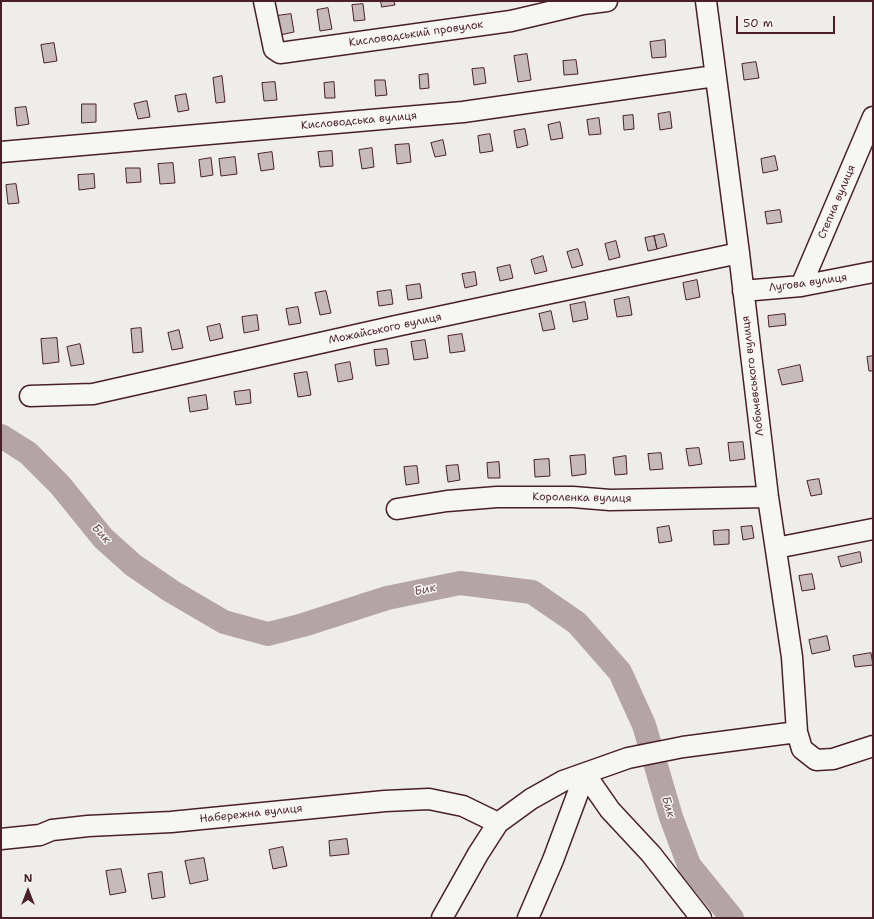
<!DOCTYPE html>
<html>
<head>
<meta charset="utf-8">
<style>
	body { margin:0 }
	#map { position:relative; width:874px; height:919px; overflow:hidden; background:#efedea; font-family:"Shantell Sans",sans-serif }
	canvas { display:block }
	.frame { position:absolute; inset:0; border:2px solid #4a1f2b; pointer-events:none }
	.north { position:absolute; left:8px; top:871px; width:40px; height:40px; -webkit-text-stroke:3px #f6f6f2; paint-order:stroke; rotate:0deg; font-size:11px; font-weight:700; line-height:16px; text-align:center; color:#4a1f2b }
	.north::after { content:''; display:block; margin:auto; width:14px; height:18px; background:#4a1f2b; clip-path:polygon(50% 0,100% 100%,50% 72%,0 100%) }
	.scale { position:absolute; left:736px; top:16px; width:99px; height:18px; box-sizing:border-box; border:2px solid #4a1f2b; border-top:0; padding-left:5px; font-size:12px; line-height:14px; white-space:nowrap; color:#4a1f2b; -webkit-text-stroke:3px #f6f6f2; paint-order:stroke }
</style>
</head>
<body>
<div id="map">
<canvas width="874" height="919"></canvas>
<div class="frame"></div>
<div class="north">N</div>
<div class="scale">50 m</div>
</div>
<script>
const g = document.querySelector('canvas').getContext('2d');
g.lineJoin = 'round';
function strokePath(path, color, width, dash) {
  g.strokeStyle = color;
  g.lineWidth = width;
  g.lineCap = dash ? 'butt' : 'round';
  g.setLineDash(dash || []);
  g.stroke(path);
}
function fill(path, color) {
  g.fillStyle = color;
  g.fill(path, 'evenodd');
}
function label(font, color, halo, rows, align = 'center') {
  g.font = font + ' "Shantell Sans",sans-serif';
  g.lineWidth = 3;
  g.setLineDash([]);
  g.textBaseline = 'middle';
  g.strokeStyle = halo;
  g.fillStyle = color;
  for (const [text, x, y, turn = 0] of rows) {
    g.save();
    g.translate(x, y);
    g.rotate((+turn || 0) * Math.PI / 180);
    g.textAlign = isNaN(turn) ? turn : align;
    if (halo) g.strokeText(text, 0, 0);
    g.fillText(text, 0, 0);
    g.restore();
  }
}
const river = new Path2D(`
	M1 436 28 453 60 485 103 538 133 565 171 591 224 622 268 634 303 625 387 598 460 583 532 592 577 623 620 672 644 725 671 817 689 865 732 918`);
const building = new Path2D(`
	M381 1H394L395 5 382 7Z
	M363 4 365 20 354 21 352 5Z
	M328 8 332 29 320 31 317 10Z
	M291 14 294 32 280 35 277 16Z
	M665 40 666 57 652 58 650 42Z
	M54 43 57 61 44 63 41 45Z
	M527 54 531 80 518 82 514 56Z
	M576 60 578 74 564 75 563 61Z
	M756 62 759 78 744 80 742 64Z
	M484 68 486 83 474 85 472 69Z
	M428 74 429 88 420 89 419 75Z
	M222 76 225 102 216 103 213 78Z
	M375 80H385L387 95 376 96Z
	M275 82 277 100 264 101 262 83Z
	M334 82 335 98H325L324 83Z
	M186 94 189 110 178 112 175 96Z
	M147 101 150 117 138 119 134 104Z
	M82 104H96V122L82 123Z
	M26 107 29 124 17 126 15 108Z
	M670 112 672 128 660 130 658 114Z
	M633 115 634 129 624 130 623 116Z
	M599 118 601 134 589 135 587 120Z
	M560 122 563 138 551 140 548 125Z
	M525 129 528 145 517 148 514 131Z
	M490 134 493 151 480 153 478 136Z
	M443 140 446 155 435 157 431 143Z
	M409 144 411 162 397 164 395 145Z
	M372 148 374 167 362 169 359 150Z
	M332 151 333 166 320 167 318 152Z
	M272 152 274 169 261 171 258 154Z
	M775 156 778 170 763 173 761 159Z
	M235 157 237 174 221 176 219 159Z
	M211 158 213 175 201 177 199 160Z
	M173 163 175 183 160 184 158 164Z
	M126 168H140L141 182 127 183Z
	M94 174 95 188 79 190 78 175Z
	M16 184 19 203 8 204 6 185Z
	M780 210 782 222 767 224 765 212Z
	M664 234 667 246 657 249 654 236Z
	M654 236 657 249 648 251 645 238Z
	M616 241 620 257 609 260 605 244Z
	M578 249 583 265 572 268 567 252Z
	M543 256 547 271 535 274 531 260Z
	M510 265 513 278 500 281 497 268Z
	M475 272 477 285 465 288 462 274Z
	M697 280 700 297 686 300 683 283Z
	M420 284 422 298 408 300 406 286Z
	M391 290 393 304 379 306 377 292Z
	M326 291 331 313 320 315 315 293Z
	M629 297 632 315 617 317 614 300Z
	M585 302 588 319 573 322 570 305Z
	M298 307 301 323 289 325 286 309Z
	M551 311 555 329 543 331 539 314Z
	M785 314 786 325 769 327 768 316Z
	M257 315 259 330 244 333 242 317Z
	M220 324 223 338 210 341 207 327Z
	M141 328 143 352 133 353 131 329Z
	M179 330 183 348 172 350 168 333Z
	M462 334 465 351 450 353 448 336Z
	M57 338 59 362 43 364 41 339Z
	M425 340 428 358 414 360 411 342Z
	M80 344 84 364 71 366 67 347Z
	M387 349 389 364 376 366 374 350Z
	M873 356V371H869L867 357Z
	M350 362 353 379 338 382 335 365Z
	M800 365 803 381 782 385 778 370Z
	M307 372 311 395 298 397 294 374Z
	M250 390 251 403 236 405 234 392Z
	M206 395 208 409 190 412 188 398Z
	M743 442 745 459 730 461 728 443Z
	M699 448 702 464 689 466 686 449Z
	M661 453 663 469 650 470 648 454Z
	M585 455 586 474 572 476 570 456Z
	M626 456 627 474 615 475 613 458Z
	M549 459 550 476 535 477 534 460Z
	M499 462 500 478H488L487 463Z
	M458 465 460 480 448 482 446 466Z
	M417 466 419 483 406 485 404 467Z
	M819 479 822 494 811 496 807 481Z
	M669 526 672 541 659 543 657 528Z
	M752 526 754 538 743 540 741 527Z
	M729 530V544L714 545 713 531Z
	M860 552 862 562 841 567 838 557Z
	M812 574 815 589 802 591 799 576Z
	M827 636 830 650 812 654 809 640Z
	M871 653 873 665 855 667 853 656Z
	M347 839 349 854 330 856 329 841Z
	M283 847 287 866 273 869 269 850Z
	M204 858 208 880 190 884 185 861Z
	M121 869 126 892 110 895 106 871Z
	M162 872 165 897 152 899 148 874Z`);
const minor = new Path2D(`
	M264 1 274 49 280 53 511 21 583 4 607 1
	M706 1 739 253 768 497 792 657 797 732 802 749 816 760 833 759 873 746
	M1 152 463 112 715 76
	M801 286 873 117
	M743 291 801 286 873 272
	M30 396 93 394 396 326 739 253
	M397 509 447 501 497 497H573L610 500 768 497
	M776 548 873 529
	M585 774 610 810 651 854 701 918
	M1 839 40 835 52 830 88 826 171 822 385 801 429 799 463 806 498 823
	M442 918 478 854 498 823 531 799 563 781 628 758 683 747 797 732
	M528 918 553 860 585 774`);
const streetNames = [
	["Кисловодський провулок",416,34,-8],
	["Кисловодська вулиця",359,121,-5],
	["Степна вулиця",837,202,-67],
	["Лугова вулиця",808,283,-8],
	["Можайського вулиця",385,329,-12],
	["Лобачевського вулиця",753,376,-97],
	["Короленка вулиця",582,498,1],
	["Набережна вулиця",251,814,-6]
];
const waterNames = [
	["Бик",101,534,48],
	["Бик",425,590,-12],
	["Бик",668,807,73]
];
strokePath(river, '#b4a4a5', 24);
fill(building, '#c6babb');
strokePath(building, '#4a1f2b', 1);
strokePath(minor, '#4a1f2b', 23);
strokePath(minor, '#f6f6f2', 20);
label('11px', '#4a1f2b', '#f6f6f2', streetNames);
label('italic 12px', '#6f4e56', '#f6f6f2', waterNames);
</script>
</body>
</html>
